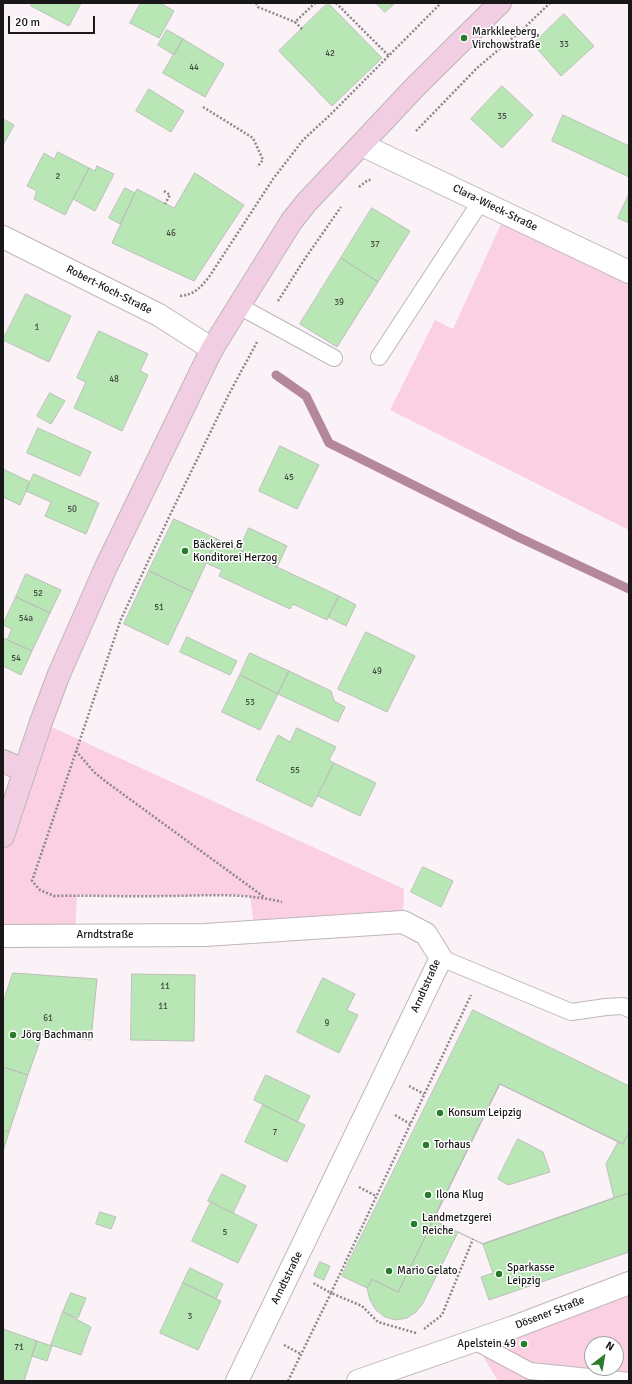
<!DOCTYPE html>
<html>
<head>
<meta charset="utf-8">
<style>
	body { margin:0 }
	#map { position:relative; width:632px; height:1384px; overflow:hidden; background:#faf2f6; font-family:Signika,sans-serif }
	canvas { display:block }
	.frame { position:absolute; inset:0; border:4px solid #1a1719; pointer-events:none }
	.north { position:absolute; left:584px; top:1336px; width:40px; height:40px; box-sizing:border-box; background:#fff; border:1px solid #a3a2a3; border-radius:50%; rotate:31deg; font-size:11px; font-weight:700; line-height:16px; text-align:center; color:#1a1719 }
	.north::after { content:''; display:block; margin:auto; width:14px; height:18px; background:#297d2a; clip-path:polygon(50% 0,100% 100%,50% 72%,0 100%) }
	.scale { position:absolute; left:8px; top:16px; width:87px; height:18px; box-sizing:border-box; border:2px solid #1a1719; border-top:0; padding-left:5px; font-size:12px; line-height:14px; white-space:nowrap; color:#1a1719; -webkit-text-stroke:3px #fff; paint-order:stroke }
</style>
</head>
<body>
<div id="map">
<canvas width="632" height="1384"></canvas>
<div class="frame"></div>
<div class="north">N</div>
<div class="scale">20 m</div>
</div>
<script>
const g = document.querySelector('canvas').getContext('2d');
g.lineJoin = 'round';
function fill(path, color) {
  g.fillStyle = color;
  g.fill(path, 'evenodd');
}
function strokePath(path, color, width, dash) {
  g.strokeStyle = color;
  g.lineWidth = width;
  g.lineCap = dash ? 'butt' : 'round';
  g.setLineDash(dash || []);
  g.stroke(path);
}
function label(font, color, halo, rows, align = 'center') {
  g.font = font + ' Signika,sans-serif';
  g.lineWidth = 3;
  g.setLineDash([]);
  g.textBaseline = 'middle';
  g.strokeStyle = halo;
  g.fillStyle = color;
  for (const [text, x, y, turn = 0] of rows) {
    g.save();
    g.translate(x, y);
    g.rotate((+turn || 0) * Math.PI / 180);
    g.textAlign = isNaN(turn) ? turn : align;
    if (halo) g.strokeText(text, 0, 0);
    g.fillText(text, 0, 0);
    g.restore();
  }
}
const green = new Path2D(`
	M506 213 629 272V530L390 410 435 320 453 329Z
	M41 722 404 889 403 922 255 932 250 896 234 895 163 896 77 895 75 935 3 936V836Z
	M629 1283V1381H498L474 1341ZM592 1344H616V1368H592Z`);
const stream = new Path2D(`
	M276 375 306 396 329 443 520 538 629 589`);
const building = new Path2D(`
	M32 3H81L69 26 31 6Z
	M141 3H160L174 11 159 38 130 23Z
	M328 3 382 58 332 106 279 51Z
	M376 3H395L385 12Z
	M564 14 594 46 561 76 533 44Z
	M167 30 183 39 174 55 158 45Z
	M183 39 224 64 205 97 163 73Z
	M502 86 533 115 502 148 471 119Z
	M149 89 184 111 171 132 136 111Z
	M563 115 629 146V177L552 141Z
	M3 119 14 125 3 145Z
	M58 152 89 168 65 215 34 199 37 191 27 186 44 153 54 159Z
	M97 166 114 174 95 211 73 199 89 168 95 171Z
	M195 173 244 205 194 281 112 243 137 189 174 208Z
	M125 188 135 193 120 224 109 218Z
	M629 194V223L618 218Z
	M372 208 410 231 378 282 341 258Z
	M341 258 378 282 337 347 300 324Z
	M26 294 71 316 49 362 3 340Z
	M99 331 148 354 140 371 148 375 122 431 74 408 86 382 77 378Z
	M50 393 65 401 51 424 37 416Z
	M38 428 91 452 80 476 27 453Z
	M280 446 319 465 297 509 259 491Z
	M3 469 30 482 20 505 3 497Z
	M34 474 99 503 86 534 45 516 51 502 26 491Z
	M174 519 217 539 193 592 149 571Z
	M249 528 287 546 277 567 239 550Z
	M217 539 339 596 327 620 293 604 290 609 219 576 222 570 206 563Z
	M149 571 193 592 168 645 124 624Z
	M26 574 61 590 50 613 16 597Z
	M339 596 356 605 346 626 328 617Z
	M16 597 50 613 32 651 7 640 12 629 3 625Z
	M366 632 415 656 387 712 338 689Z
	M187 637 237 661 230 675 180 652Z
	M3 638 32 651 21 675 3 666Z
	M250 653 289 671 278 694 240 675Z
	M289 671 331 691 334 701 345 707 338 722 278 694Z
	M240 675 278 694 260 730 222 712Z
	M297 728 336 747 329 760 334 763 312 807 256 780 278 735 290 742Z
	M334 763 376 783 360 816 318 796Z
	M423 867 453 881 441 907 411 892Z
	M13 973 97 979 91 1040 42 1035 28 1075 3 1067V1003Z
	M132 974 195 975 194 1041 131 1040Z
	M323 978 355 994 347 1010 358 1015 339 1053 297 1032Z
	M473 1010 629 1086V1132L623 1144 500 1084 398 1292 372 1279 367 1288 342 1276Z
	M3 1067 28 1075 9 1132 3 1130Z
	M266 1075 310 1096 297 1122 254 1100Z
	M500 1084 618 1142 606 1164 614 1198 483 1244 433 1220ZM518 1139 543 1152 550 1172 508 1185 498 1179Z
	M500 1084 623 1144 629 1132V1193L483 1244 458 1232 423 1303 416 1312 407 1318 396 1320 385 1317 376 1310 370 1300 367 1288 372 1279 398 1292Z
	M263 1105 305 1125 287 1162 245 1142Z
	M3 1130 9 1132 3 1151Z
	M222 1174 246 1186 233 1213 208 1201Z
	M629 1193V1252L489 1300 481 1277 493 1273 483 1244Z
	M211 1202 257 1225 238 1263 192 1241Z
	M100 1212 116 1217 111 1229 96 1224Z
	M320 1262 330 1266 324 1280 314 1276Z
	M190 1268 223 1284 216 1299 183 1283Z
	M183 1283 221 1301 198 1350 160 1333Z
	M71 1293 86 1298 78 1318 63 1312Z
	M63 1312 91 1327 81 1355 51 1345Z
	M3 1329 37 1341 24 1381H3Z
	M37 1341 52 1346 47 1361 32 1356Z`);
const path = new Path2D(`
	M256 3 258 7 295 22
	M336 3 389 56
	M302 29 295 22 315 3
	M203 107 253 138 263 160 257 167
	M416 131 477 68 522 30 550 3
	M359 187 368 180H372
	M164 191 170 195 165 204
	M180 296C194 295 200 288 209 277L273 179 303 140 330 115 441 3
	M278 301 304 260 341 207
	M257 342 229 394 170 515 121 619 32 881 40 890 54 896C91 895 127 897 164 896 204 896 242 892 282 902
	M76 751 94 772 105 781 264 897
	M409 1086 424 1094
	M395 1115 410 1124
	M359 1187 376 1196
	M424 1329 442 1315 473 1239
	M416 1333 378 1322 362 1306 331 1293 471 995
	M284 1345 301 1354
	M288 1381 331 1293 313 1283`);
const lane = new Path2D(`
	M239 306 334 358
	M379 357 481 201
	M441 958 571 1012 606 1007 623 1006 629 1009
	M474 1341 530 1371 629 1381`);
const street = new Path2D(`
	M362 145 629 272
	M3 237 159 315 212 349
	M3 936 205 935 403 922 426 934 441 958 237 1381
	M358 1381 514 1327 629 1283`);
const secondary = new Path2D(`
	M3 761 25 771
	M3 836 41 722 59 674 106 567 212 349 291 222 306 203 417 85 500 3`);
const markers = [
	[464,38,4,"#297d2a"],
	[185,551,4,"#297d2a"],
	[13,1035,4,"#297d2a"],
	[440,1113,4,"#297d2a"],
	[426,1145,4,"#297d2a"],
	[428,1195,4,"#297d2a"],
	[414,1224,4,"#297d2a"],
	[389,1271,4,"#297d2a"],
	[499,1274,4,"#297d2a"],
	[524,1344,4,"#297d2a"]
];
const numberNames = [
	["33",564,45],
	["42",330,54],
	["44",194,68],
	["35",502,117],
	["2",58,177],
	["46",171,234],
	["37",375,245],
	["39",339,303],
	["1",37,328],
	["48",114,380],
	["45",289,478],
	["50",72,510],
	["52",38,594],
	["51",159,608],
	["54a",26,619],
	["54",16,659],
	["49",377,672],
	["53",250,703],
	["55",295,771],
	["11",165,987],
	["11",163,1007],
	["61",48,1019],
	["9",327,1024],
	["7",275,1133],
	["5",225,1233],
	["3",190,1317],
	["71",19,1348]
];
const poiNames = [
	["Markkleeberg,",472,32],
	["Virchowstraße",472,45],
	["Bäckerei &",193,545],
	["Konditorei Herzog",193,558],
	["Jörg Bachmann",21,1035],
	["Konsum Leipzig",448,1113],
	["Torhaus",434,1145],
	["Ilona Klug",436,1195],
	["Landmetzgerei",422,1218],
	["Reiche",422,1231],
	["Sparkasse",507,1268],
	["Leipzig",507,1281],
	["Mario Gelato",397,1271],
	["Apelstein 49",516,1344,"right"]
];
const streetNames = [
	["Clara-Wieck-Straße",495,208,26],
	["Robert-Koch-Straße",109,290,27],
	["Arndtstraße",105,935],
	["Arndtstraße",426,986,-66],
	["Arndtstraße",287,1278,-64],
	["Dösener Straße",550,1313,-21]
];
fill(green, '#fad0e2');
strokePath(stream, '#b5879c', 9);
fill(building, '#b8e7b5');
strokePath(building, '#babfb9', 1);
strokePath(lane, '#beb6b9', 18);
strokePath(street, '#beb6b9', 24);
strokePath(secondary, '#beb6b9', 24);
strokePath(path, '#8d878a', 2.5, [2, 2]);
strokePath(lane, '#fff', 16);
strokePath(street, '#fff', 22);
strokePath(secondary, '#f1cee1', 22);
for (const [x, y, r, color] of markers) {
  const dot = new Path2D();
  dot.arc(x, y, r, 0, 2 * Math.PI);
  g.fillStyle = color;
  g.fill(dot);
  strokePath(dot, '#fff', 1.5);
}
label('9px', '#424b40', null, numberNames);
label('11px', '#1a1719', '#fff', poiNames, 'left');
label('11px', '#1a1719', '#fff', streetNames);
</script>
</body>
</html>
